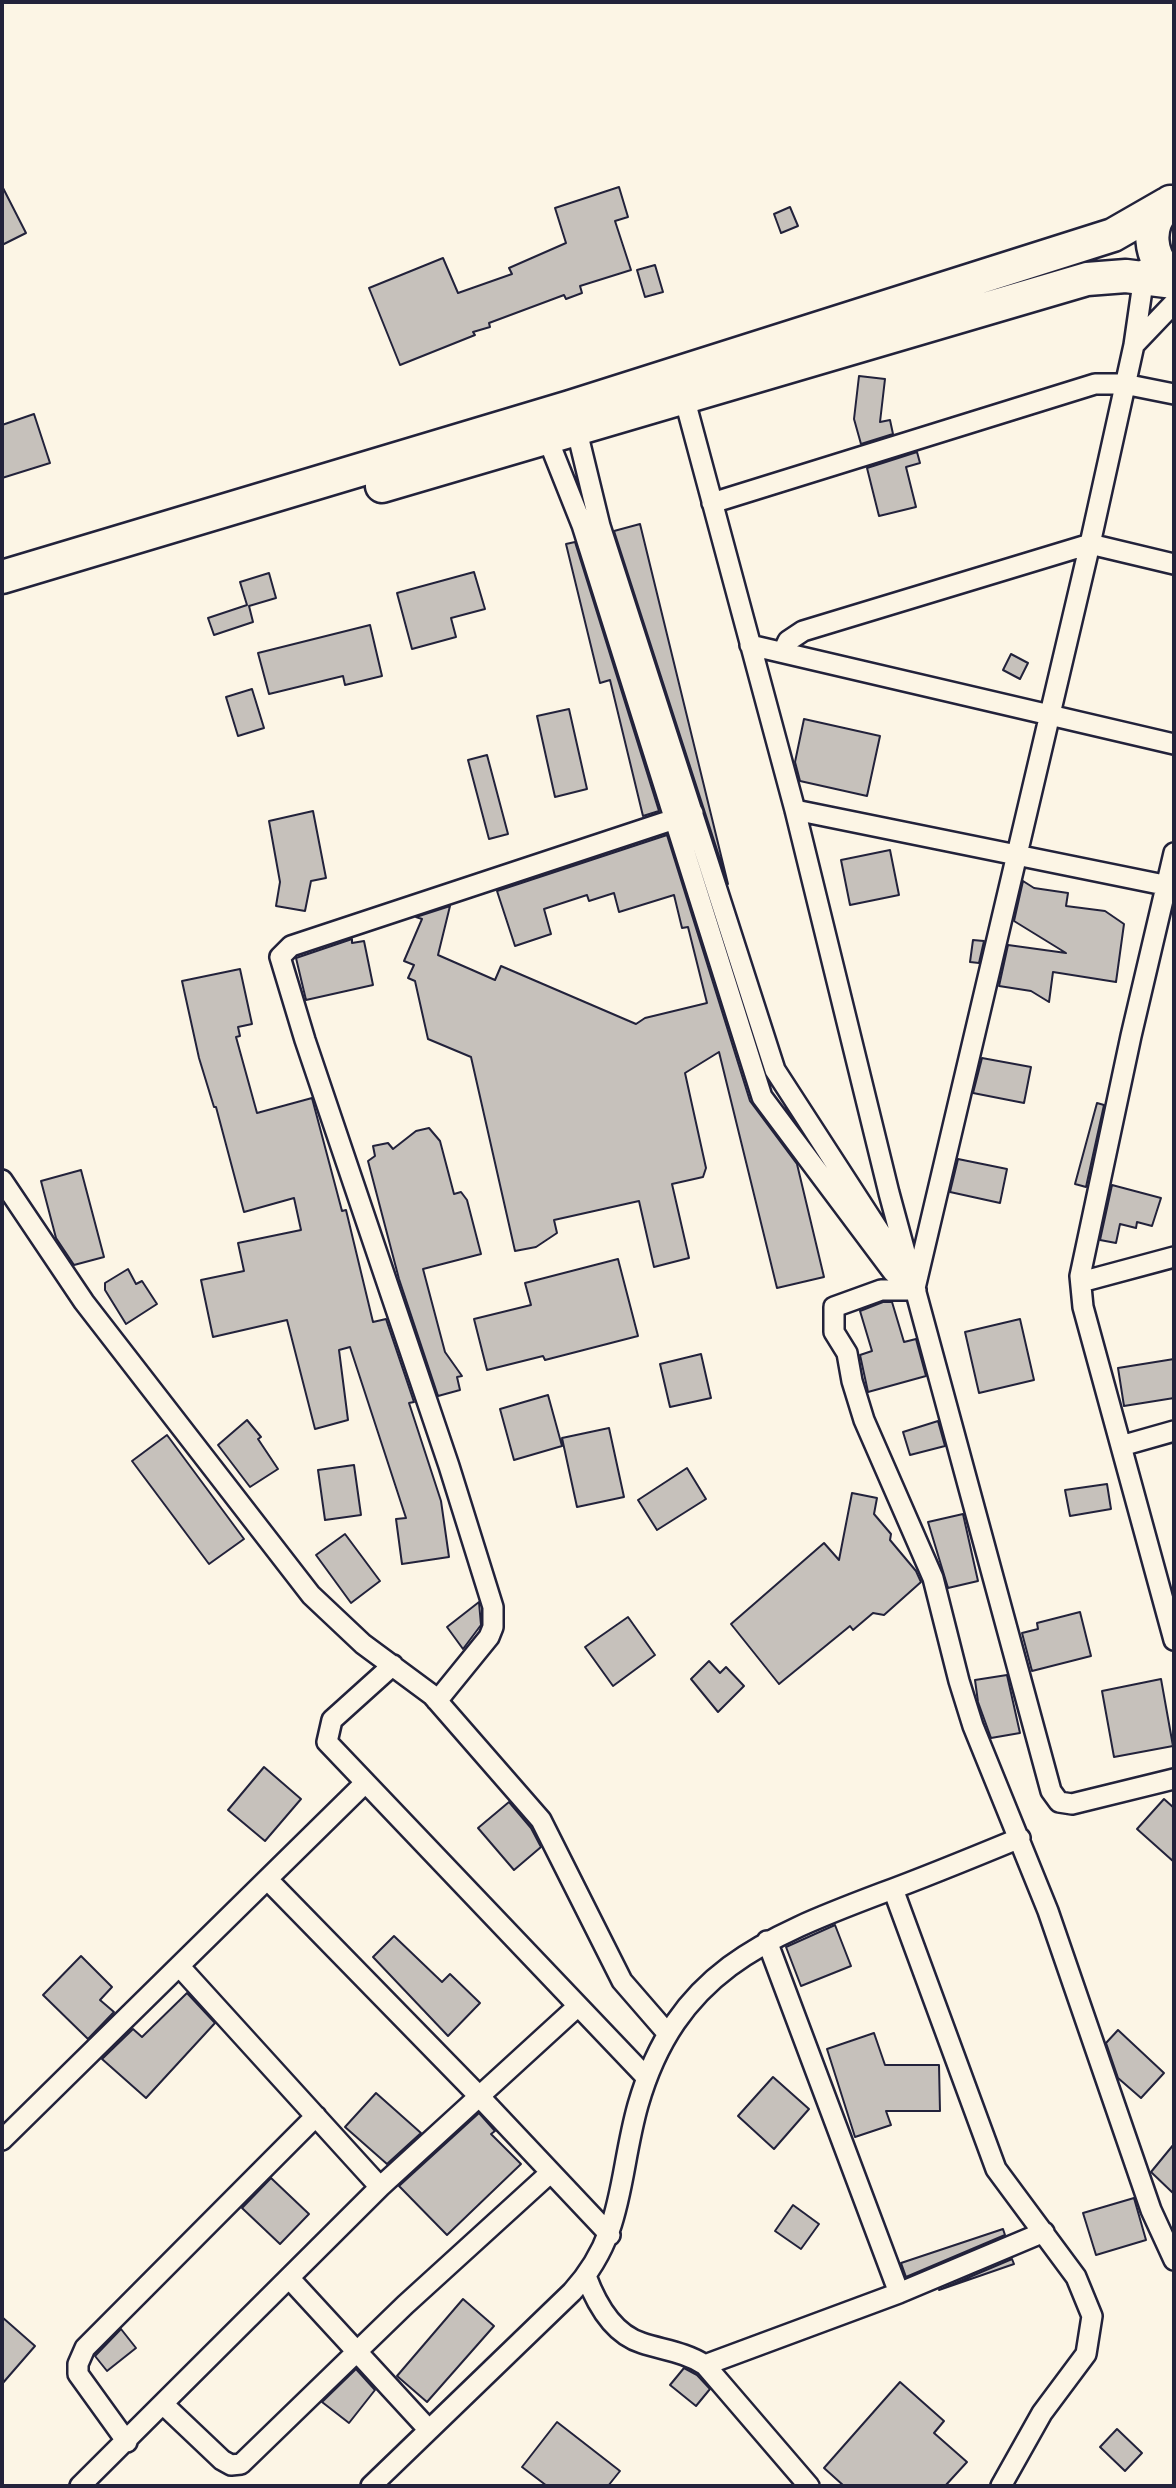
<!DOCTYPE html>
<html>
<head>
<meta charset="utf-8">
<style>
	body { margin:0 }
	#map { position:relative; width:1176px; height:2488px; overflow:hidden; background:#fcf5e5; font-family:Mali,sans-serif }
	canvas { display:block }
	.frame { position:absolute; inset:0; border:4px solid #22223b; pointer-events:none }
</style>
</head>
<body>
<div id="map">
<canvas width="1176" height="2488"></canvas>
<div class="frame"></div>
</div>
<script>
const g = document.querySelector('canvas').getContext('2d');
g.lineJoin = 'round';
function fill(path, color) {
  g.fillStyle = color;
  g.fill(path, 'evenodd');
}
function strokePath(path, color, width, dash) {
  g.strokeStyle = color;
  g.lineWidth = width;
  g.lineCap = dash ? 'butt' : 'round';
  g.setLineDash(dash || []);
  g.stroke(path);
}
const building = new Path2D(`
	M2 186 26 233 2 245Z
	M619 187 628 217 615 221 631 270 580 286 582 293 566 299 564 295 489 323 490 327 473 332 475 335 400 365 369 288 443 258 458 293 512 274 509 268 566 243 555 208Z
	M790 207 798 226 781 233 774 214Z
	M655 265 663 292 645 297 637 270Z
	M859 376 885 379 880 422 890 420 893 434 861 444 854 419Z
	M34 414 50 463 2 478V425Z
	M917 452 920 463 906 467 916 507 879 516 867 468Z
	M640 524 728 884 614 531Z
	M575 542 659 811 643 816 610 680 600 683 566 544Z
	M474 572 485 609 451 618 456 637 412 649 397 593Z
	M269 573 276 598 249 606 253 622 214 635 208 618 247 605 240 582Z
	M370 625 382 676 345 685 343 676 269 694 258 653Z
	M1011 654 1028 663 1020 679 1003 670Z
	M252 689 264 728 238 736 226 697Z
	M569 709 587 789 555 797 537 716Z
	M804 719 880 736 867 796 800 781 795 762Z
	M487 755 508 834 489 839 468 760Z
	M313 811 326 878 311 881 305 911 276 906 280 882 269 821Z
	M667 835 750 1101 797 1164 824 1277 777 1288 719 1052 685 1073 706 1168 703 1177 672 1184 689 1258 654 1267 639 1201 554 1220 557 1233 536 1247 515 1251 471 1057 428 1039 415 981 408 978 414 965 404 961 422 919 416 917 450 906 438 955 495 980 501 966 636 1024 645 1018 707 1003 688 927 682 928 674 895 619 912 614 893 589 901 587 895 544 909 551 934 515 946 497 891Z
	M890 850 899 895 850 905 841 860Z
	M1023 881 1034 888 1068 893 1066 906 1105 911 1124 924 1116 982 1053 972 1049 1002 1031 991 999 986 1008 945 1066 953 1014 921Z
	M352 939V943L364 941 373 985 306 1000 296 958Z
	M973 940 984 941 979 963 970 962Z
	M240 969 252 1024 238 1027 240 1036 236 1037 257 1113 312 1098 342 1211 346 1210 373 1322 386 1319 414 1402 409 1403 441 1501 449 1557 402 1564 396 1519 406 1518 350 1347 339 1350 348 1420 315 1429 287 1320 213 1337 201 1280 244 1271 238 1243 301 1230 294 1198 244 1212 216 1107H214L199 1058 182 981Z
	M982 1058 1031 1067 1024 1103 973 1093Z
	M1097 1103 1104 1105 1086 1187 1075 1184Z
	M429 1128 440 1141 454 1194 461 1192 467 1200 481 1254 423 1269 445 1352 462 1376 457 1377 460 1390 438 1396 399 1279 368 1161 375 1156 373 1146 388 1143 393 1149 416 1131Z
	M958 1159 1007 1169 1000 1203 950 1192Z
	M81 1170 104 1257 74 1265 56 1238 41 1181Z
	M1112 1185 1161 1198 1152 1226 1137 1222 1136 1228 1120 1224 1116 1243 1100 1240Z
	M618 1259 638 1336 545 1360 543 1356 487 1370 474 1319 531 1305 525 1283Z
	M128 1269 136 1284 142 1281 157 1304 126 1324 105 1290V1283Z
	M883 1302H892L904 1342 916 1339 926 1376 868 1392 860 1355 872 1351 860 1311Z
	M1020 1319 1034 1380 979 1393 965 1332Z
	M701 1354 711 1398 670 1407 660 1364Z
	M1174 1359V1398L1124 1406 1118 1368Z
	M548 1395 562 1446 514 1460 500 1409Z
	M247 1420 261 1437 258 1439 278 1469 250 1487 218 1445Z
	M938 1421 945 1446 910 1455 903 1432Z
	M609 1428 624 1497 577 1507 562 1438Z
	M167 1435 244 1539 209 1564 132 1461Z
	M354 1465 361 1515 325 1520 318 1470Z
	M687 1468 706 1499 657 1530 638 1500Z
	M1107 1484 1111 1509 1070 1516 1065 1490Z
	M852 1493 877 1498 874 1514 891 1534 890 1540 916 1571 921 1582 884 1615 873 1613 853 1630 850 1626 779 1684 731 1624 824 1543 839 1560Z
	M963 1514 978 1581 948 1588 928 1522Z
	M345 1534 380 1581 351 1603 316 1555Z
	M479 1602 481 1625 463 1649 447 1627Z
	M1080 1612 1091 1656 1032 1671 1022 1633 1038 1629 1037 1623Z
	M628 1617 655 1655 613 1686 585 1647Z
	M709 1661 720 1673 726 1667 744 1686 718 1712 691 1679Z
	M1007 1675 1020 1733 991 1738 978 1702 975 1680Z
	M1161 1679 1173 1746 1114 1757 1102 1691Z
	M264 1767 301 1799 265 1841 228 1810Z
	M1164 1799 1174 1808V1862L1137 1829Z
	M509 1802 531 1828 541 1847 514 1870 478 1828Z
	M835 1925 851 1966 801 1986 786 1947Z
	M394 1936 442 1982 450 1974 480 2003 448 2036 373 1957Z
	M81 1956 112 1987 100 2000 114 2012 88 2039 43 1995Z
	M187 1993 215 2023 146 2098 102 2059 133 2029 142 2037Z
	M1118 2030 1164 2073 1141 2098 1118 2078 1106 2043Z
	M874 2033 885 2065H939L940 2111H886L891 2125 855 2137 827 2049Z
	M773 2077 809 2109 774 2149 738 2116Z
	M376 2093 421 2133 387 2164 345 2127Z
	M479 2113 495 2131 491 2134 521 2164 447 2235 399 2186Z
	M1174 2144V2194L1151 2172Z
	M271 2178 309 2214 280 2244 242 2208Z
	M1134 2198 1146 2240 1096 2255 1083 2213Z
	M793 2205 819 2224 801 2249 775 2231Z
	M1003 2229 1005 2235 906 2277 901 2263Z
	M1012 2259 1014 2264 939 2290Z
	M463 2299 494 2326 427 2402 397 2376Z
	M2 2317 35 2346 2 2384Z
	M121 2329 136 2348 107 2371 95 2356Z
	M684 2368 697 2375 710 2389 696 2406 670 2385Z
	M356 2369 375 2390 349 2423 322 2402Z
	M900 2382 944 2421 934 2433 967 2462 945 2486H844L824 2468Z
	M557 2422 620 2471 608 2486H547L522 2467Z
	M1117 2429 1142 2453 1125 2471 1100 2447Z`);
const street = new Path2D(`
	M1134 345 1174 303
	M684 397 795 810 889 1193 1051 1791 1059 1802 1072 1804 1174 1779
	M574 419 600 526 775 1070 896 1257
	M543 427 582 525 762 1097 893 1272 915 1288 1090 544 1134 345 1145 269
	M712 503 1095 384H1124L1174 394
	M750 645 1174 744
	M783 652 788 641 803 631 1090 544 1174 564
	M795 810 1174 887
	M1174 853 1131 1036 1080 1276 1083 1307 1174 1640
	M2 1180 84 1302 311 1595 363 1644 432 1695 541 1820 622 1981 668 2034
	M1081 1282 1174 1257
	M916 1290H881L834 1307V1332L847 1353 852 1381 864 1420 933 1578 959 1681 973 1726 1048 1911 1151 2210 1174 2260
	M1121 1446 1174 1431
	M393 1665 332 1720 327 1742 647 2078
	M437 1701 489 1637 493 1627V1607L449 1466 305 1040 280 957 291 946 693 813
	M268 1880 478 2095 610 2235
	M893 1889 996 2169 1076 2277 1092 2316 1086 2354 1042 2413 1001 2486
	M767 1941 899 2293
	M180 1967 380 2187
	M2 2140 365 1783
	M586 2276C596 2303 613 2334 642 2343 663 2350 685 2352 705 2365L809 2486
	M290 2279 429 2430
	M705 2365 899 2293 1044 2232
	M164 2405 222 2460 231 2465 241 2464 405 2305 550 2173
	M127 2442 78 2374V2364L85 2348 316 2116
	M80 2486 380 2187 578 2006
	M371 2486 572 2292C625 2234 618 2176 638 2105 676 1973 763 1938 882 1893 928 1876 974 1857 1020 1838`);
const primary = new Path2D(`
	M1170 202C1144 224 1148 258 1174 279
	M382 486 1087 279 1126 276 1174 282
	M2 577 570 407 1113 235 1167 204`);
fill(building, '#c6c1bb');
strokePath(building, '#22223b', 2);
strokePath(street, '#22223b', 24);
strokePath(primary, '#22223b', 37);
strokePath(street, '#fcf5e5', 19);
strokePath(primary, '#fcf5e5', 32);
</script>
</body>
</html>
